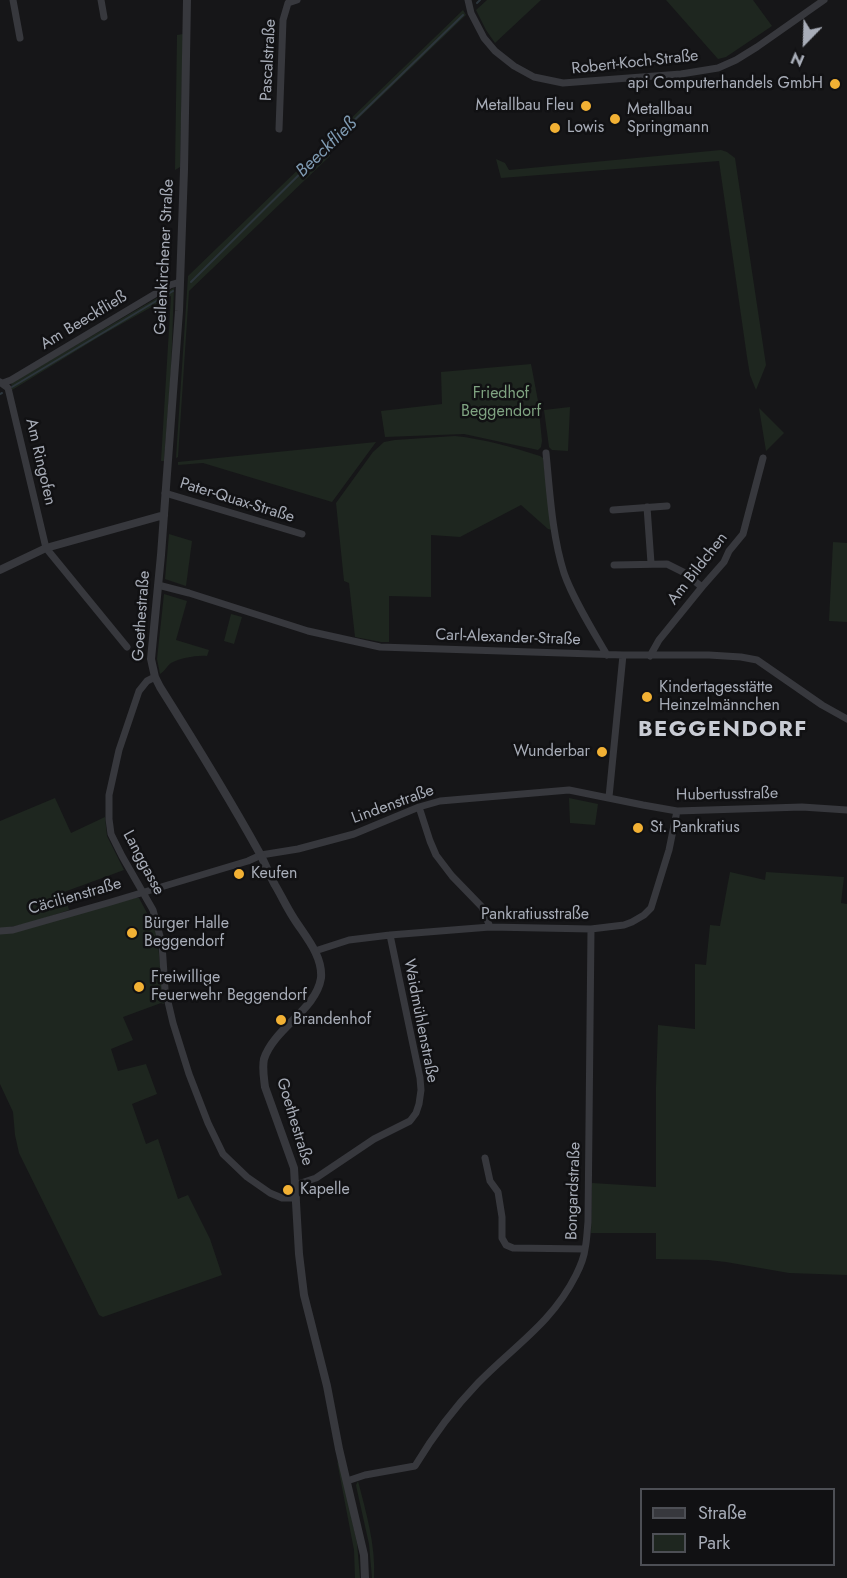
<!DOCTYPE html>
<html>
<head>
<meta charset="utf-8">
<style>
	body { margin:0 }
	#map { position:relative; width:847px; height:1578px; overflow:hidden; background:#161618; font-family:Jost,sans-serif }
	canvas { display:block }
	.legend { position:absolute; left:640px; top:1488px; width:195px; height:78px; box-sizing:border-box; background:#111113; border:2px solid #4d4f55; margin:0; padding:8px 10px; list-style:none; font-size:18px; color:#a8adb8 }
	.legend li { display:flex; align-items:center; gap:12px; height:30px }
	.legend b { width:30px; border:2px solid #4d4f55 }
	.north { position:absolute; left:775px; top:12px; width:60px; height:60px; -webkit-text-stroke:4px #111113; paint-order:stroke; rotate:203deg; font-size:16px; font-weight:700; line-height:24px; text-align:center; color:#a8adb8 }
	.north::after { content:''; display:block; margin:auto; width:21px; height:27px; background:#a8adb8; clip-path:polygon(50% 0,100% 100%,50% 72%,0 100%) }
</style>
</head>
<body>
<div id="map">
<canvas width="847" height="1578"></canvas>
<ul class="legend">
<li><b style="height:8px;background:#37383d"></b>Straße</li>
<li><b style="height:16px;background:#1e261f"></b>Park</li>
</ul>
<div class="north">N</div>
</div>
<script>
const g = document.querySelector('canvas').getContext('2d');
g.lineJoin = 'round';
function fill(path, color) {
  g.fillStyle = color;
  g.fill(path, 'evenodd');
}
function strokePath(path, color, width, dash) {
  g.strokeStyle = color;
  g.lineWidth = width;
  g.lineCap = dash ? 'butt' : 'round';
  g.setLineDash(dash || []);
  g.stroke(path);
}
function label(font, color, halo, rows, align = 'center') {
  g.font = font + ' Jost,sans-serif';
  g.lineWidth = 5;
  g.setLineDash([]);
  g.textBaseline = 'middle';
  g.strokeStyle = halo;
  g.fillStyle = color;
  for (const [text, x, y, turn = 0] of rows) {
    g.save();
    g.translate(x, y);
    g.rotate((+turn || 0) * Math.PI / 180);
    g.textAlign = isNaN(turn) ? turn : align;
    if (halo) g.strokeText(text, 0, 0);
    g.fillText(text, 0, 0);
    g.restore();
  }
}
const green = new Path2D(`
	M487 0H541L495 43 486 30 476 10Z
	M666 0H753L772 26 726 57 718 59Z
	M463 10 466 15 337 139 330 148V156L189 291 178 457 176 458 188 276Z
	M183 34 180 167 175 170 177 35Z
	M721 150 727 152 735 158 766 365 756 390 750 375 747 357 719 161 501 178 496 159 505 163 509 170Z
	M174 288 171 371 164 461H161L171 296 102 335 12 390 11 383Z
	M531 364 538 401 542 441 541 447 538 450 464 434 385 437 381 411 442 404 441 372Z
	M570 407 568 451 552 450 549 447 544 410Z
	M759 408 784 433 766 451Z
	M455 436C484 439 512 447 540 456L543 458 552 530 548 529 521 505 460 537 431 535V597L389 596V642H381L355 637 349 583 344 581 336 503 373 452 384 442 395 440Z
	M376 442 332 502 203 463 178 465V462Z
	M169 534 192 541 186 586 165 579Z
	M833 542 847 543V622L829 621Z
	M164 594 187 601 176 640 209 650 207 656C197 655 180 658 171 663 167 666 165 671 160 674L157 659Z
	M231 614 242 617 234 644 224 641Z
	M55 798 71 833 105 817 107 836 124 870 64 892 69 910 30 923 0 929V821Z
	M569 798 598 804 595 825 570 823Z
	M730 872 765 880 766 872 844 877 841 903 847 904V1275L789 1273 726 1262 708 1260 656 1259V1233H591L592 1183 656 1187V1087L658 1025 695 1029V964L706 965 710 925 720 926Z
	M135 898H139L155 928 158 945 164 1004 161 1003 123 1017 133 1040 111 1049 118 1071 146 1064 157 1094 132 1104 146 1144 158 1139 178 1199 188 1195 210 1239 222 1275 103 1317 99 1315 19 1153 15 1135 13 1112 0 1084V933Z
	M337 1461 342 1471 357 1543 360 1578H355L354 1550Z
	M358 1481C366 1512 376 1546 374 1578H372L369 1544 357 1490 356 1485Z`);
const stream = new Path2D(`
	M477 3 480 0
	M191 282 341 133 463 15
	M12 387 173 291
	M0 394 2 393`);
const minor = new Path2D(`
	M13 0 20 38
	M101 0 104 17
	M468 0 471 13 484 38 495 51 514 66 534 77 563 83 681 74 718 68 736 60 757 47 824 0
	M279 129 283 20 288 3 297 0
	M0 382 8 388 46 548 127 647
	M3 383 11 380 170 285 180 282
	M546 453C550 493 552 535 564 573 573 599 593 631 607 655
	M165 493 302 534
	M647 507 651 563
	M613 510 667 506
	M614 565 667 564 683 572 702 587
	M158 585 189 593 308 631 380 647 623 655H709L741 657 757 660 822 705 847 719
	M650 656 659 640 702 587 724 562 729 551 743 534 763 458
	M155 677 147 681 139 691 119 750 109 795V819L111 834 122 856 153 910 162 944 165 989 173 1023 189 1074 208 1123 223 1154 247 1177 270 1193 282 1198H296
	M609 797 623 655
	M419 807 430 841 436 855 452 876 482 907 490 927
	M0 931 13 930 111 902 248 861 261 855 298 849 354 834 419 807 440 801 569 790 643 805 677 811 802 807 847 810
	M315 951 349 940 390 935 490 927 591 929 624 925 632 922 644 915 651 908 669 850 677 811
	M485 1158 490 1181 498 1192 502 1217V1238L506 1245 513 1248 585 1249
	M295 1185 316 1178 374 1139 410 1121 416 1113 419 1104 421 1090 420 1078 390 935
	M347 1481 365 1475 415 1466C433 1436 454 1408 478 1383 514 1346 552 1323 576 1275 580 1267 584 1258 585 1249 587 1240 587 1231 588 1222L591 929`);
const tertiary = new Path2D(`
	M187 0 184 170 179 311 161 555 151 659 155 677 160 687C194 741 228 796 259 852 265 863 269 874 275 885 281 895 286 906 293 917 304 935 323 955 321 978 316 1010 274 1028 264 1059 262 1068 264 1078 265 1087L294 1168 299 1254 304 1295 327 1386 339 1449 364 1555 365 1578
	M0 570 46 548 164 515`);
const markers = [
	[835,84,6,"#f2b134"],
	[586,106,6,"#f2b134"],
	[615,119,6,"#f2b134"],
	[555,128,6,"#f2b134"],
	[647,697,6,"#f2b134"],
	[602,752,6,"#f2b134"],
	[638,828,6,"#f2b134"],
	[239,874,6,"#f2b134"],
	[132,933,6,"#f2b134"],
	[139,987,6,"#f2b134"],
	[281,1020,6,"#f2b134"],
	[288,1190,6,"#f2b134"]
];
const streetNames = [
	["Pascalstraße",269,60,-87],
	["Robert-Koch-Straße",635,63,-6],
	["Geilenkirchener Straße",165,257,-87],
	["Am Beeckfließ",84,321,-31],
	["Am Ringofen",40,462,77],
	["Pater-Quax-Straße",237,501,17],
	["Am Bildchen",698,569,-52],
	["Goethestraße",142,616,-86],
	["Carl-Alexander-Straße",508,638,2],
	["Hubertusstraße",727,795,-1],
	["Lindenstraße",393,805,-20],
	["Langgasse",143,863,62],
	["Cäcilienstraße",75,897,-16],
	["Pankratiusstraße",535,915],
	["Waidmühlenstraße",420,1021,79],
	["Goethestraße",294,1122,73],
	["Bongardstraße",574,1191,-88]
];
const poiNames = [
	["api Computerhandels GmbH",823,84,"right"],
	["Metallbau Fleu",574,106,"right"],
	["Metallbau",627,110],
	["Springmann",627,128],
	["Lowis",567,128],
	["Kindertagesstätte",659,688],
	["Heinzelmännchen",659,706],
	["Wunderbar",590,752,"right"],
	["St. Pankratius",650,828],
	["Keufen",251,874],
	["Bürger Halle",144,924],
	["Beggendorf",144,942],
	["Freiwillige",151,978],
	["Feuerwehr Beggendorf",151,996],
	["Brandenhof",293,1020],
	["Kapelle",300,1190]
];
const parkNames = [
	["Friedhof",501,394],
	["Beggendorf",501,412]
];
const waterNames = [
	["Beeckfließ",327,148,-44]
];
const districtNames = [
	["BEGGENDORF",723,731]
];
fill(green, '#1e261f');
strokePath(stream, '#2c353c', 2);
strokePath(minor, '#37383d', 7);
strokePath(tertiary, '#37383d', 8);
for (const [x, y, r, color] of markers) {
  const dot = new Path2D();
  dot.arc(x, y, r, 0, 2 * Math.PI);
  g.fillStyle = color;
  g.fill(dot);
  strokePath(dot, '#111113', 2);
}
label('16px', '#a8adb8', '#111113', streetNames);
label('16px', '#a8adb8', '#111113', poiNames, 'left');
label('16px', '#7fa381', '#111113', parkNames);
label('italic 18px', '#7f9bb3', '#111113', waterNames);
g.letterSpacing = '1.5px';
label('bold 22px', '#c9ccd4', '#111113', districtNames);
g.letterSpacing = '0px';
</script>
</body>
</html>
